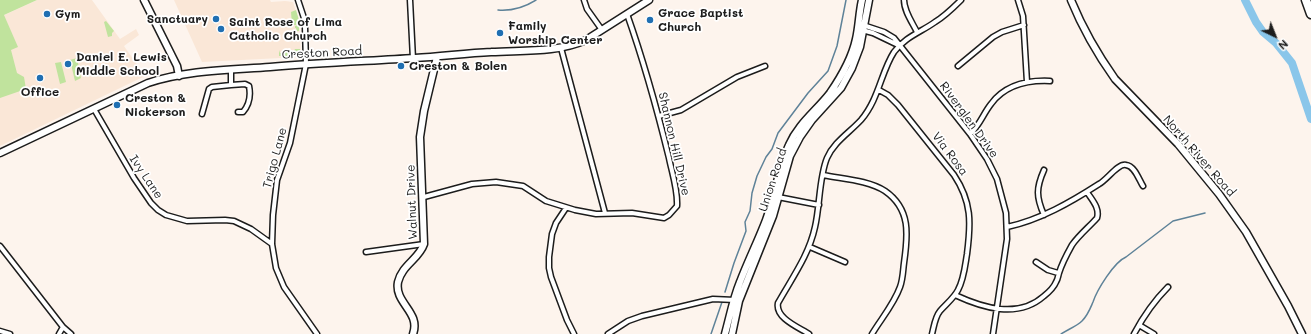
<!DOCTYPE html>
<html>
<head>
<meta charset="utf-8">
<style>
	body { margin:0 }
	#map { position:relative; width:1311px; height:334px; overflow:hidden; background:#fdf4ed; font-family:Mali,sans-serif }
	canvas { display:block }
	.north { position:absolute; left:1255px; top:16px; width:40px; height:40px; -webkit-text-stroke:3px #fff; paint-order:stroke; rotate:137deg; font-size:11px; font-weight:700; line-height:16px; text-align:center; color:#1c1c1c }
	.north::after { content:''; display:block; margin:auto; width:14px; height:18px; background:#1c1c1c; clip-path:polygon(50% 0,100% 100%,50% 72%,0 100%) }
</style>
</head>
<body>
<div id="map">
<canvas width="1311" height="334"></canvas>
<div class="north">N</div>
</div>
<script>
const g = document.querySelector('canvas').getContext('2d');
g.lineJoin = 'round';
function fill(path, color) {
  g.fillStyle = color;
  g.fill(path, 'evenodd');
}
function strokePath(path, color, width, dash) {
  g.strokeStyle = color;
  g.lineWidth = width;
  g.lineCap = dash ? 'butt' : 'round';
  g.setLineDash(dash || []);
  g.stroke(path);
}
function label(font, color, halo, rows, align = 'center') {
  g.font = font + ' Mali,sans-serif';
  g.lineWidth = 3.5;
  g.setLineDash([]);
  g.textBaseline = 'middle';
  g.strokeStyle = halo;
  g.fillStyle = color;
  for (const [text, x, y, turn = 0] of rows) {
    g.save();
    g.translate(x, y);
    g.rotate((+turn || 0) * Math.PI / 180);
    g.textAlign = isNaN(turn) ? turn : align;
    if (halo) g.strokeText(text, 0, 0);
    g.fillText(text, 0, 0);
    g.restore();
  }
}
const built = new Path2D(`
	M37 0H92L120 39 136 29 139 35 124 46 145 76 0 146V17Z
	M174 0H270L271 2 285 1 293 2 299 20 301 57 202 62Z`);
const green = new Path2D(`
	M0 0H37L4 15 18 47 11 50 17 73 24 77 26 89 0 98Z
	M296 10 299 20V31H297L296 28H295V26L298 25H292L291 12Z
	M106 21 114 31 112 33V36L108 37 104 22Z
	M295 49H300L301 54 299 56H279V50L280 53H285V51H294Z
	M77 58 81 78 75 81 70 60Z
	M61 62 66 82 60 84 55 63Z`);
const stream = new Path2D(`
	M498 10C511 11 525 7 536 0
	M725 292 734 263 746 231 745 222 750 211 752 193 757 176 766 157 772 149 778 133 808 93 828 71 837 46 846 0
	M711 334 722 302
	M1061 334C1067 330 1077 326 1082 321 1088 315 1090 309 1093 302 1097 290 1114 262 1126 257L1173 221 1205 213`);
const river = new Path2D(`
	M1245 0 1256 22 1263 32 1276 43 1292 63 1311 119`);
const street = new Path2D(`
	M298 0 304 18 305 27 306 64 290 143 277 180 273 215 272 244 276 268 284 287 317 334
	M410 0 413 59
	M584 0 587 9 602 30
	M904 0C904 11 912 22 917 32
	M1018 0 1023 16 1027 82
	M863 25 884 32 894 38 970 134 987 159 997 179 1006 213 1007 239 993 334
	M862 30 873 33 898 45
	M561 48 605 213
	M958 66 993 37 1002 32 1024 25
	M231 85 245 84 249 86C251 96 249 105 243 112H238
	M879 90 888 95 898 105 954 175C972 202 971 223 967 254 965 266 964 279 958 290 954 298 946 304 940 311 935 317 934 326 932 334
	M94 109 134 178 151 203 158 210 166 215 187 221 225 220 234 221 251 229 272 244
	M202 114 209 89 212 87 231 85V70
	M659 116 681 110 737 77 765 66
	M970 134C980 125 983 114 991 104 1005 85 1028 80 1050 81
	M823 175C842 179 868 180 885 191 911 209 908 235 904 263 903 270 903 279 900 287 894 304 881 319 872 334
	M424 197 472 184 496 182 523 186 546 201 575 210 596 214 632 213 664 218 669 215 677 206C678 190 672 173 669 158 657 109 644 62 627 14
	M778 197 819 205
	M566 208 556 223 552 234 549 257V268L551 277 567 320 574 334
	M1044 215C1036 197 1036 188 1044 170
	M1007 227C1040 220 1071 202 1099 184 1107 180 1118 163 1126 165 1135 166 1139 180 1143 186
	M0 246 63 327 71 334
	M810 247 845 262
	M366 252 424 244
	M1036 262 1048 270 1058 273
	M955 295C983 308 1018 319 1044 296 1049 292 1054 287 1056 282 1058 279 1058 276 1059 273 1062 263 1067 254 1072 245 1079 235 1089 227 1097 218 1100 208 1092 200 1087 192
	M1139 325 1154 334
	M0 331 10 334
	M59 334 63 327
	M608 334 628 321 642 316 713 299 735 300
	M809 334C798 327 775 318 778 303 792 278 809 255 815 227 820 206 819 177 827 158 834 142 849 133 861 120 879 99 881 72 894 52 905 37 921 32 935 22 945 16 953 8 961 0
	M1134 334C1143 317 1154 301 1168 287`);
const secondary = new Path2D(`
	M144 0 177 66 179 76
	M1071 0C1082 27 1098 55 1115 79L1178 144 1219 194 1246 232 1288 306 1302 334
	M0 153 148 83C187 70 230 70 270 67 319 63 367 61 415 58 440 57 465 53 491 52 522 50 557 53 586 40L649 0
	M413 334C421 312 394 303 398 282 402 265 419 259 424 244L420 137 424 111 437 57
	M725 334C730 316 733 299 740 282 748 261 758 241 766 220 775 196 778 169 789 145 798 124 816 111 830 93 841 77 852 58 856 39 859 26 859 13 862 0
	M732 334 739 301 773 216 790 156 800 137 812 120 841 88 852 68 860 47 869 0`);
const highway = new Path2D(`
	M1306 0 1311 14`);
const markers = [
	[47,14,4,"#1f6fb2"],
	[216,19,4,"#1f6fb2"],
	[650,20,4,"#1f6fb2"],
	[221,29,4,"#1f6fb2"],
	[500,33,4,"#1f6fb2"],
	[68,64,4,"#1f6fb2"],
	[401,66,4,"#1f6fb2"],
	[40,78,4,"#1f6fb2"],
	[117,105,4,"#1f6fb2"]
];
const poiNames = [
	["Grace Baptist",658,13],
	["Church",658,27],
	["Gym",55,14],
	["Sanctuary",208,19,"right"],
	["Saint Rose of Lima",229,22],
	["Catholic Church",229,36],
	["Family",508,26],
	["Worship Center",508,40],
	["Daniel E. Lewis",76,57],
	["Middle School",76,71],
	["Creston & Bolen",409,66],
	["Office",40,92,"center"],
	["Creston &",125,98],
	["Nickerson",125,112]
];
const streetNames = [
	["Creston Road",322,53,-3],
	["Riverglen Drive",969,120,54],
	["Shannon Hill Drive",674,144,77],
	["Via Rosa",950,154,53],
	["North River Road",1199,156,49],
	["Trigo Lane",275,158,-75],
	["Ivy Lane",146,177,56],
	["Union Road",773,180,-72],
	["Walnut Drive",412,202,-92]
];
fill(built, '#fae7d7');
fill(green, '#c0e39d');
strokePath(stream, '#5e8298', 1.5);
strokePath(river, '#8ac6ea', 8);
strokePath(street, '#1c1c1c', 7);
strokePath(secondary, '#1c1c1c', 9);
strokePath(highway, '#1c1c1c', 11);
strokePath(street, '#fff', 4);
strokePath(secondary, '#fff', 6);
strokePath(highway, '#fff', 8);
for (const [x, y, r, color] of markers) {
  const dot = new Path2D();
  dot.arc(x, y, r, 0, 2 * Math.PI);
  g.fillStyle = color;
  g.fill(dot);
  strokePath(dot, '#fff', 1.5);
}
label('bold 12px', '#1c1c1c', '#fff', poiNames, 'left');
label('12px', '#1c1c1c', '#fff', streetNames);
</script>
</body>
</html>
